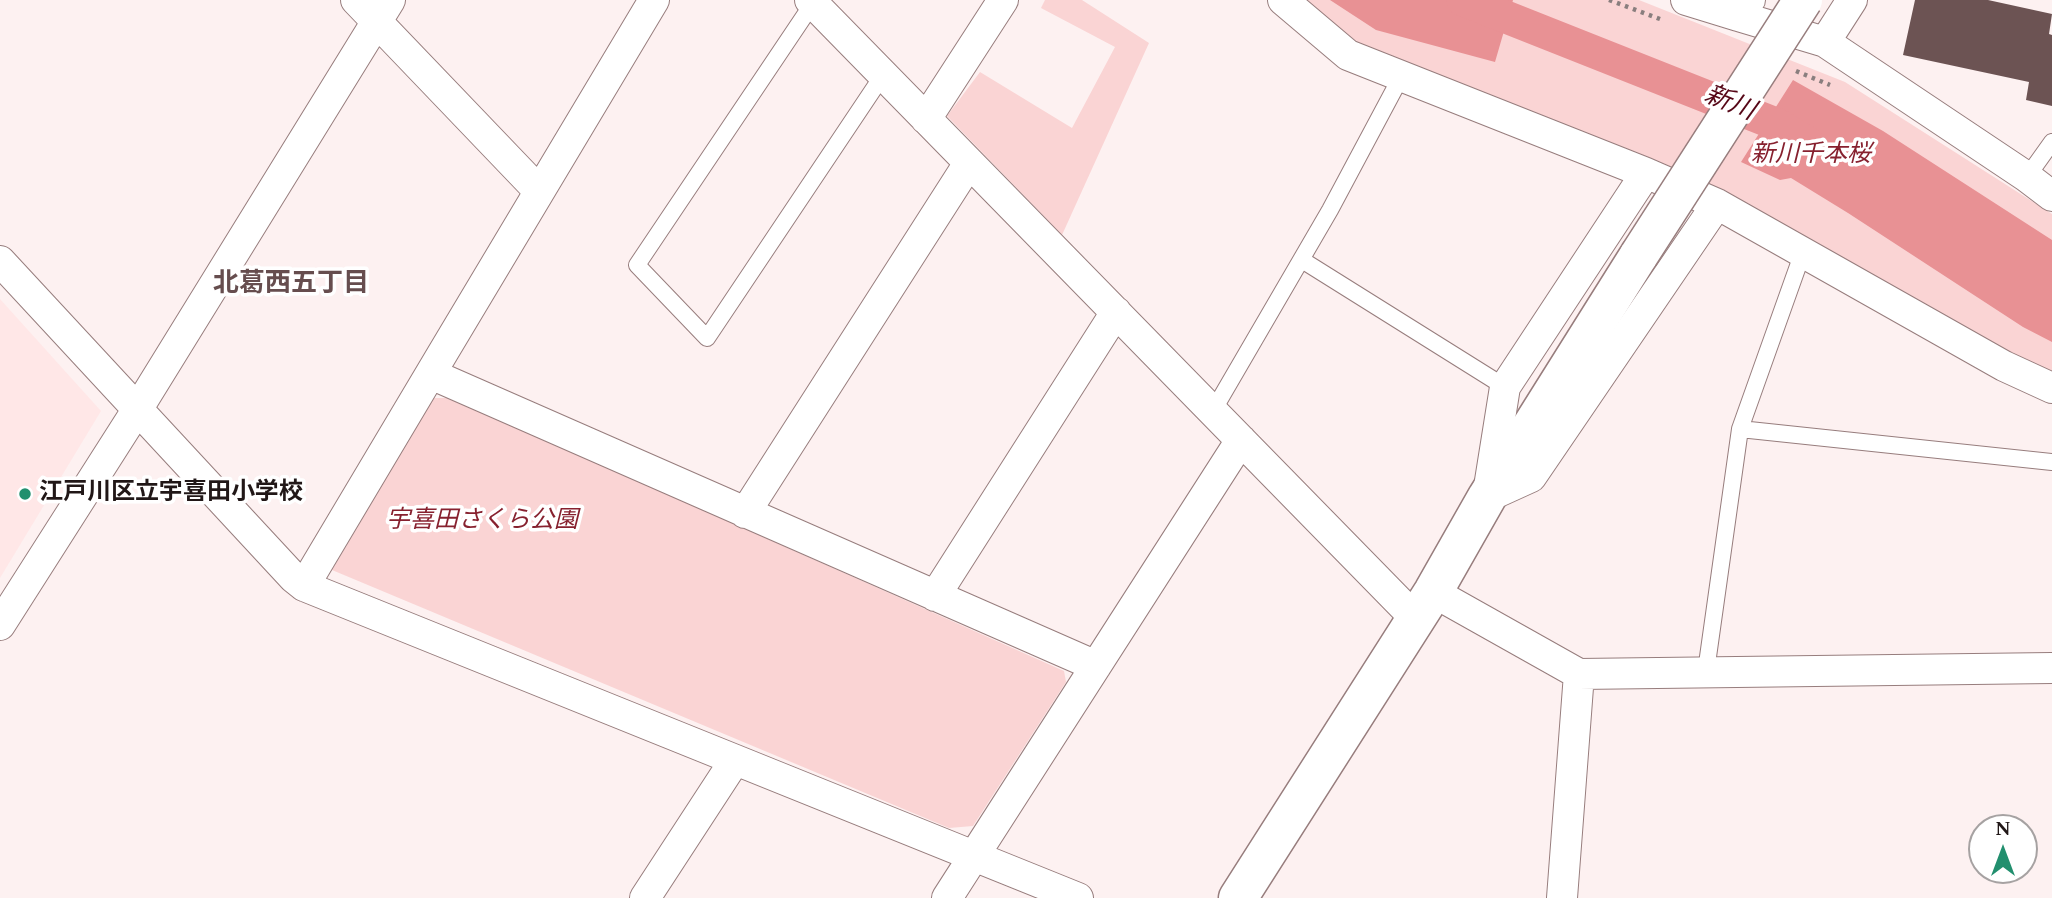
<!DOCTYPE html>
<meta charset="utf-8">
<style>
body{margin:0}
#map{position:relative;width:2052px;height:898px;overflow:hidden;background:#fdf1f1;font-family:Spectral,serif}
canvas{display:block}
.north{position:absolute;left:1968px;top:814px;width:70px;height:70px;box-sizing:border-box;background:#fff;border:2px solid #a6a2a2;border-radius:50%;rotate:0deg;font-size:19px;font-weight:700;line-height:28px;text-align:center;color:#211717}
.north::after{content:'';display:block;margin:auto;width:24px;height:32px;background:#228f6e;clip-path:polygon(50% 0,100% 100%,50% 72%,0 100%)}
</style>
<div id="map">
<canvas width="2052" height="898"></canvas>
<div class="north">N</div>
</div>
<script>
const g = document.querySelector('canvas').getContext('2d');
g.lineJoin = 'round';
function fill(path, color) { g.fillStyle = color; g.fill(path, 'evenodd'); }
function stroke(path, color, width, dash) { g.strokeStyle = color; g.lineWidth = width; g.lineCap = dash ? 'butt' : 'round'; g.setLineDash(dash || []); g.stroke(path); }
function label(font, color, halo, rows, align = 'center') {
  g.font = font + ' Spectral,"Noto Sans JP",serif'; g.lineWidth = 7; g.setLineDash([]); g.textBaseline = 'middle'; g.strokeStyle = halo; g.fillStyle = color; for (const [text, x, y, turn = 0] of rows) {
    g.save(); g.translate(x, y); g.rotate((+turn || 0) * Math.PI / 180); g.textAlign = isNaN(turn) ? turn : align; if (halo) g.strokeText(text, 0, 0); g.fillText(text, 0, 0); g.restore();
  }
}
fill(new Path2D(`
 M0 299 101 411 0 578Z`), '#ffe7e7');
fill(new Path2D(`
 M1045 0H1082L1149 43 1062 235 947 116 980 72 1072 128 1115 47 1041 8Z
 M1296 0H1639L1845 82 2052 214V375L1349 46Z
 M433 398H452L1064 671 1066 682 973 826 949 828 332 570Z`), '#fad4d4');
fill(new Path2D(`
 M1330 0H1513L1495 62 1376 30Z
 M1793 80 1883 131 2052 240V342L2023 327 1848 213 1791 178 1780 180 1741 162Z`), '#e89194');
stroke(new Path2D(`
 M1463 0 1776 124 1808 143`), '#e89194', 33);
fill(new Path2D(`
 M1915 0H1988L2052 14 2049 34 2052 35V106L2026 100 2029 82 1903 55Z`), '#6c5353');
const lane = new Path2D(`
 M813 3 637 265 707 338 883 75
 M2027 177 2052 142
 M1302 260 1505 387
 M1213 411 1330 210 1402 75
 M1740 429 2052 462
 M1706 671 1740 429 1803 252`);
const street = new Path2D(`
 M356 0 538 190
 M810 0 1415 618
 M1283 0 1348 55 1646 173 1717 204 2004 366 2052 388
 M1686 0 1738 16
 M1750 0 1738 16 1825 42 1852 0
 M1825 42 2027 177 2052 196
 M926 119 1003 0
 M0 261 294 578 304 586 1078 898
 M431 374 1096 666
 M1489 487 1505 387 1646 173
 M1487 497 1531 477 1717 204
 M745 513 969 163
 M304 586C421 391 536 194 654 0
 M1433 592 1579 674 2052 668
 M935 596 1116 312
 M0 625 137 410 390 0
 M645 898 735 760
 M947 898 1241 440
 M1562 898 1579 674`);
const secondary = new Path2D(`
 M1238 898 1433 592 1487 497 1639 255`);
stroke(lane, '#977d7d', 18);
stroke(street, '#977d7d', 32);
stroke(secondary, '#977d7d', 41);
stroke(new Path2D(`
 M1609 0 1660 19
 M1796 71 1830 85`), '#897e7e', 4.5, [3.5, 5]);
stroke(lane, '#fff', 16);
stroke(street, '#fff', 30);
stroke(secondary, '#fff', 38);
const secondaryBridge = new Path2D(`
 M1639 255 1803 0`);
stroke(secondaryBridge, '#977d7d', 41, []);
stroke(secondaryBridge, '#fff', 38);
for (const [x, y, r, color] of [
 [25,494,7,"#228f6e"]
]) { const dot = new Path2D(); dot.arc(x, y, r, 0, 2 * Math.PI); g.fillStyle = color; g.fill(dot); stroke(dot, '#fff', 2.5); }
label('italic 24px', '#87212f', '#fff', [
 ["新川千本桜",1811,156],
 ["宇喜田さくら公園",482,522]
]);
label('bold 24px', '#211717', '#fff', [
 ["江戸川区立宇喜田小学校",39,494]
], 'left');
label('italic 26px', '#560717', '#fff', [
 ["新川",1729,105,22]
]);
label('bold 26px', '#664d4e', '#fff', [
 ["北葛西五丁目",291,286]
]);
</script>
